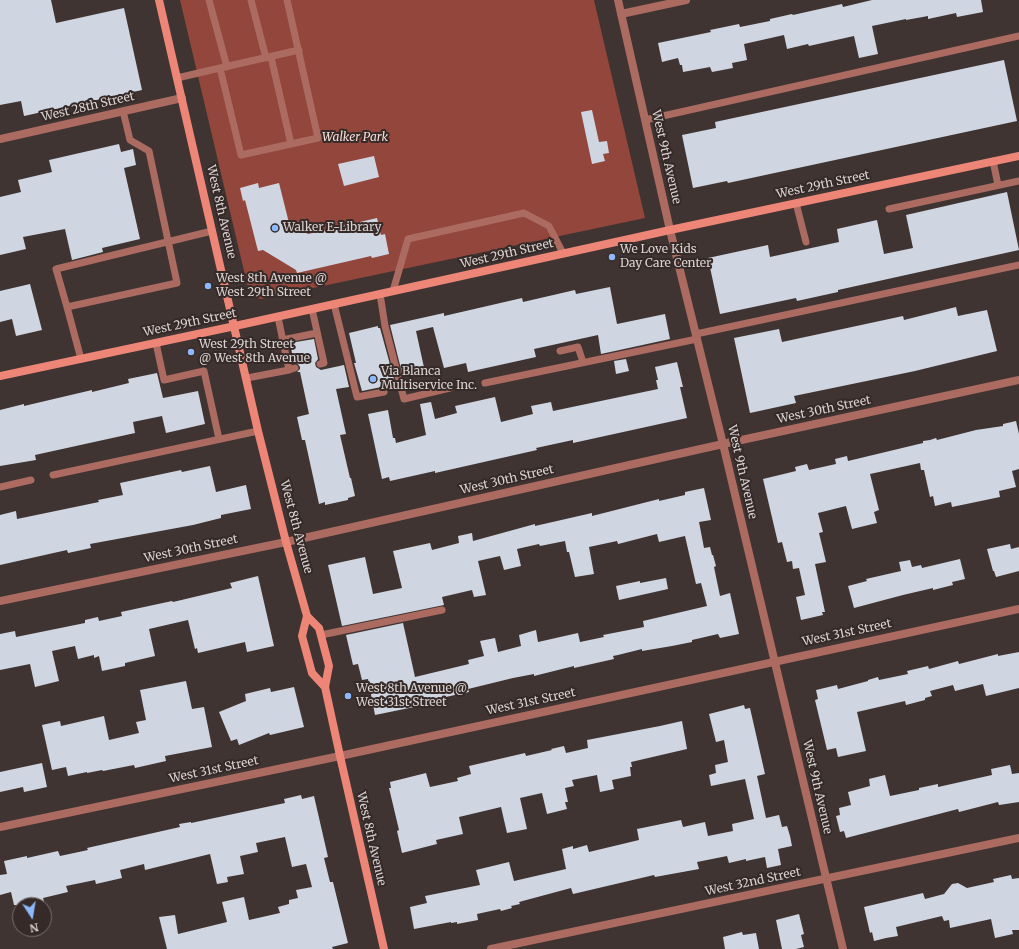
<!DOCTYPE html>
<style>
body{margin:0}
#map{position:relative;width:1019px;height:949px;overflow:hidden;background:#3f3432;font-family:Merriweather,serif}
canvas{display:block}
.north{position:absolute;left:12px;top:897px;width:40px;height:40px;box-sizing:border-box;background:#352a28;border:1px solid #776d6c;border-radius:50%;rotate:168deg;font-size:11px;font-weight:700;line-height:16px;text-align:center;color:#d9d2d1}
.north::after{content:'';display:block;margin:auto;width:14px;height:18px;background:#8db9fc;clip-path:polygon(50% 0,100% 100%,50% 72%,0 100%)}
</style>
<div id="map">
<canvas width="1019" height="949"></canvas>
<div class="north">N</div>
</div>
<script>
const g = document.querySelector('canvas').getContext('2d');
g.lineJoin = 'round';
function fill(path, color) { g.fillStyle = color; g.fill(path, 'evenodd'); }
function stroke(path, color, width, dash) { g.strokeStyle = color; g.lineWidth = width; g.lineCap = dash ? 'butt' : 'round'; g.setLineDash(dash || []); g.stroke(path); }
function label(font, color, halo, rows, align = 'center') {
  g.font = font + ' Merriweather,serif'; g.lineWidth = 4; g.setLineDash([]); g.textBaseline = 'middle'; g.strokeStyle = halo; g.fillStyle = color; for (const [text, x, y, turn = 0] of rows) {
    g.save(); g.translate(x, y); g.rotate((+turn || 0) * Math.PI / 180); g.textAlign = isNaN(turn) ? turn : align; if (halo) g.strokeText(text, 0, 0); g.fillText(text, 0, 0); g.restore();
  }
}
fill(new Path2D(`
 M180 0H594L645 218 261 299 253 297 249 292Z`), '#92463c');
fill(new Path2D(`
 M0 0H51L56 23 124 8 142 90 24 116 21 101 0 105Z
 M872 0H981L983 12 957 17 956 13 928 19V16L906 20V19L872 26 878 54 859 58 854 36 809 46 808 44 787 49 784 35 744 44 747 60 732 63 733 68 712 72 710 67 683 72 682 65H680L678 58 662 62 658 43 711 32 710 30 739 24 740 27 770 21V19L792 14 793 15 842 4 843 7Z
 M1004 60 1017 121 728 183 727 181 693 188 682 135 716 128 715 122Z
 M592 110 599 142 607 141 609 153 603 154 605 161 592 164 581 112Z
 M119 144 121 152 133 149 136 165 124 168 140 239 102 248 103 252 72 260 65 229 23 237 26 249 0 255V197L21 192 18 180 52 172 49 160Z
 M374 156 379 177 344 186 338 164Z
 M258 183 259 188 279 183 289 223 308 234 377 218 381 235 385 234 389 254 372 258 371 256 297 273 296 270 263 250 258 251 245 200 243 201 240 188Z
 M1007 192 1019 250 838 290V292L797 301 796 298 720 314 708 258 768 245 770 257 839 242 837 229 877 220 884 254 913 248 906 215Z
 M30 284 42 330 16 336 12 319 0 322V291Z
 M610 287 617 324 665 314 670 339 601 354 598 335 534 349 536 357 468 372 466 363 444 368 433 327 416 331 425 372 403 377 390 325 444 313V316L522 298 523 302 575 290 576 294Z
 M956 307 958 316 987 310 997 351 915 371 794 396 796 403 750 413 734 338 779 329 782 342 903 316 904 320Z
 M378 326V328H380L394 379 390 380 391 385 362 391 354 363H356L349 333Z
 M314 339 318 359 315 363 316 367 321 370 344 365 349 387 336 389 346 434 340 435 350 478H351L355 496 348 498V500L325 505V502L319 504 305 440H302L297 417 309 414 300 372H297L300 369V367L298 364 294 363 290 343Z
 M626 359 629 371 616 374 614 361Z
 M677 362 683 387H680L687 418 573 443V440L536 448 537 450 435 473V471L390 481 389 477 382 479 368 414 388 410 393 438H395L396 443 426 435 420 404 431 402 435 419 457 413 455 406 495 397 501 422 533 414 531 406 551 402 553 411 658 389 656 380H658L655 367Z
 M157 373 163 398 198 391 205 424 166 433 162 416 133 422 135 433 35 455 36 460 0 466V410L24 404V406L92 390V392L129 383 128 379Z
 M1016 421 1019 434V469L1012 471 1016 487 999 491 1000 497 952 507 951 502 935 506 933 496 930 497 924 470H921L920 463 870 474 879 510 874 512 877 523 852 529 846 506 818 513 823 532 819 533 826 562 815 564 825 612H822L823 615 801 620 796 597 805 595 799 568 793 569 792 561 787 562 782 542 778 543 763 479 796 471 795 467 807 464 809 470 836 464 835 459 847 456 848 461 923 443V441L930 440 936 438 937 440 976 430 1003 426V424Z
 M210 466 216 492 246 485 251 509 221 515V518L193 525 90 544 91 548 68 553 67 550 0 565V515L16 511 17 519 99 502 98 500 123 495 120 483 181 470 182 472Z
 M704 488 711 520 699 522 704 548 710 547 712 555H713L716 566 714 567 720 596 730 593 739 634 720 638 718 634 692 640V642L672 646 642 651V649L618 655 613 656 614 659 574 668V666L534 676V674L513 678 468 689 469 692 413 704 414 707 375 715 368 679 362 680 358 664 353 665 346 635 403 623 415 677 469 664 468 660 484 656 480 641 495 638 498 652 521 646 519 635 536 630 538 642 578 633 580 642 604 637 603 635 644 627 643 621 707 606 701 583 696 584 685 536 659 542 657 534 618 544 617 541 589 547 594 574 575 577 569 552H567L565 541 540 546 539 544 517 549 521 566 504 570 500 556 478 561 486 595 474 597 472 590 442 597 444 605 342 626 328 565 365 557 373 594 402 588 393 551 430 543 432 550 459 543 458 536 472 533 473 541 535 524V526L592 513V516L659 499V501L685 495V492Z
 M1010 544 1011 549 1019 547V571L996 577 994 571H993L987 549Z
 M960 559 965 579 952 582 953 585 933 590V588L903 595 854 608 848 586 867 581 866 579 901 571 899 562 910 560 912 567 921 565 922 568Z
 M258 576 274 646 247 652 245 642 198 653 197 648 195 649 188 620 149 629 155 656 125 663V666L102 671 99 656 94 658V655L78 659 75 646 52 651 59 681 35 687 30 664 0 670V634L15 631 16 637 85 623V620L98 617 99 621 122 616 121 612 172 601 173 602 232 588 230 583Z
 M666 578 668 589 619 600 616 586 640 581V583Z
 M1019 652V688L986 696 983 684 955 691 953 685 930 691 932 696 925 698V700L906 705 905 701 857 712 866 751 838 757 836 748 827 750 815 700 818 699 816 690 837 685 838 689 868 681V680L878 677 879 680 908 674 907 671 928 666 929 669 958 661 959 664 998 654V656Z
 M186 681 192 709 204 707 212 747 165 756 166 761 135 768 134 765 103 771 102 770 87 773V772L68 776 66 767 52 770 42 725 60 721 61 726 104 716 109 740 139 733 136 722 146 720 140 690Z
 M294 687 304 727 270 735 269 733 239 745 237 739 231 741 219 712 246 701 245 694 270 688 271 692Z
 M744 705 745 709 750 708 765 774 757 776 766 818 779 815 782 827 787 826 790 836 792 846 778 849 781 865 767 868 765 857 746 861V859L729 863 727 856 697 862 699 869 655 877 654 875 573 894 571 888 519 902 520 904 511 906 512 908 501 911 500 909 477 914 478 920 457 924V922L451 923V922L414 929 410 907 427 903 425 896 480 885 476 870 509 862 514 881 566 869 562 849 573 846V849L587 845 589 852 639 840 637 829 681 820 683 827 705 822 708 836 733 831 732 824 754 819 745 779 711 786 709 775 716 773 715 765 728 762 724 740 716 742 709 714Z
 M682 721 687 749 631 762 632 767H630L631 776 612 780 614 789 600 792 597 775 572 780 574 786 565 788 568 802H565L567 809 547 814 542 793 520 798 527 829 507 833 501 807 459 817 463 834 436 840 437 844 402 853 397 831 399 830 389 788H391L390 782 426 773 430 787 458 781 457 778 471 774 469 766 525 753 526 756 552 750 551 749 564 746 566 753 588 748 587 740 660 726Z
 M42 763 47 787 24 792 23 787 0 792V772Z
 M1010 765 1012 774 1019 773V802L999 805 998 802 959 812 958 809 846 838 844 831 840 832 836 816 840 815 839 808 851 805 848 792 870 786 869 779 885 775 890 796 919 790V788L938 784V787L992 775 991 769Z
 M301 795 302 799 314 796 328 857 324 858 330 882H333L348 943 332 947 333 949H167L159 917 175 915 178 934 227 922 222 902 244 897 249 920 280 913 278 907 289 904V900L298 898 296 890 312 887 306 864 292 867 285 837 256 843 258 852 240 856 244 874 227 877 228 882 217 884 210 854 145 870 144 864 120 870 122 878 96 884 95 880 66 886 68 892 43 898 45 905H14L11 892 0 895V875L7 874 4 861 27 856V858L58 851 60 856 88 850 87 848 180 827 179 824 191 822V823L285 803 284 799Z
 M1011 875 1012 879 1019 878V930H1012L1013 934 995 938 991 919 950 928 949 920 944 921 942 916 896 927 898 936 886 938 874 941 872 932 870 933 864 907 923 893 925 899 944 894 952 884 958 883 967 888 994 882 993 879Z
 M799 914 804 934 801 935 804 947 796 949H782L776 920Z
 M742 932 743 935 756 933 759 949H725L723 937Z`), '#d0d6e1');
stroke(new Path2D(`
 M209 0 227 67
 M251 0 266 58
 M271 57 291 144
 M220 68 299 50
 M177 78 220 68 241 155 318 138 287 0
 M645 120 1019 36
 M993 161 998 185
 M796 203 806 242
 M889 209 1019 181
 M393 291 408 239 524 213 549 226 563 253
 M380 294 385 326 404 399 450 388
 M334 304 357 397 384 392
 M67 307 56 269 212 231
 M312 309 324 363 320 364
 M278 317 289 370 295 368
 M696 334 1019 265
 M282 340 317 333
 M156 343 164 380 204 371 219 439
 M560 351 578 347 583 362
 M81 359 67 307 177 283 149 151 130 140 123 111
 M247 378 289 370
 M485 383 697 339
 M53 475 258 431
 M0 487 31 480
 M321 635 442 610`), '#ac6b61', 7);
stroke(new Path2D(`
 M618 0 670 230 723 444 843 949
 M621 14 686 0
 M0 139 182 98
 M0 601 286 542 723 444 1019 380
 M0 827 340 756 1019 609
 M491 949 1019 838`), '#ac6b61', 8);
stroke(new Path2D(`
 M159 0 258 431 286 542 307 616 319 628 329 666 325 687 340 756 384 949
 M0 376 235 326 670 230 1019 156
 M307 616 302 636 312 673 325 687`), '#ed8677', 8);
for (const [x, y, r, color] of [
 [275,228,4,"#8db9fc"],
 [612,257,4,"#8db9fc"],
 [208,286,4,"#8db9fc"],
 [191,352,4,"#8db9fc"],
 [373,379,4,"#8db9fc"],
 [348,696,4,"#8db9fc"]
]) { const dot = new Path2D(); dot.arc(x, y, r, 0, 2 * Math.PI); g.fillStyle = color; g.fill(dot); stroke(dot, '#352a28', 1.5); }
label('12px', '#d9d2d1', '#352a28', [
 ["West 28th Street",88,107,-13],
 ["West 9th Avenue",666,157,77],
 ["West 29th Street",823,185,-12],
 ["West 8th Avenue",221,212,77],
 ["West 29th Street",507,254,-13],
 ["West 29th Street",190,323,-12],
 ["West 30th Street",824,410,-12],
 ["West 9th Avenue",742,472,77],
 ["West 30th Street",507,480,-13],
 ["West 8th Avenue",296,527,75],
 ["West 30th Street",191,549,-12],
 ["West 31st Street",847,633,-12],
 ["West 31st Street",531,702,-12],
 ["West 31st Street",214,770,-12],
 ["West 9th Avenue",817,787,77],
 ["West 8th Avenue",371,839,77],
 ["West 32nd Street",753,882,-12]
]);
label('italic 12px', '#f7dbd6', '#352a28', [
 ["Walker Park",355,138]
]);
label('12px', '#d9d2d1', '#352a28', [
 ["Walker E-Library",283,228],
 ["We Love Kids",620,250],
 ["Day Care Center",620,264],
 ["West 8th Avenue @",216,279],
 ["West 29th Street",216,293],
 ["West 29th Street",199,345],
 ["@ West 8th Avenue",199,359],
 ["Via Blanca",381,372],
 ["Multiservice Inc.",381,386],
 ["West 8th Avenue @",356,689],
 ["West 31st Street",356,703]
], 'left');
</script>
